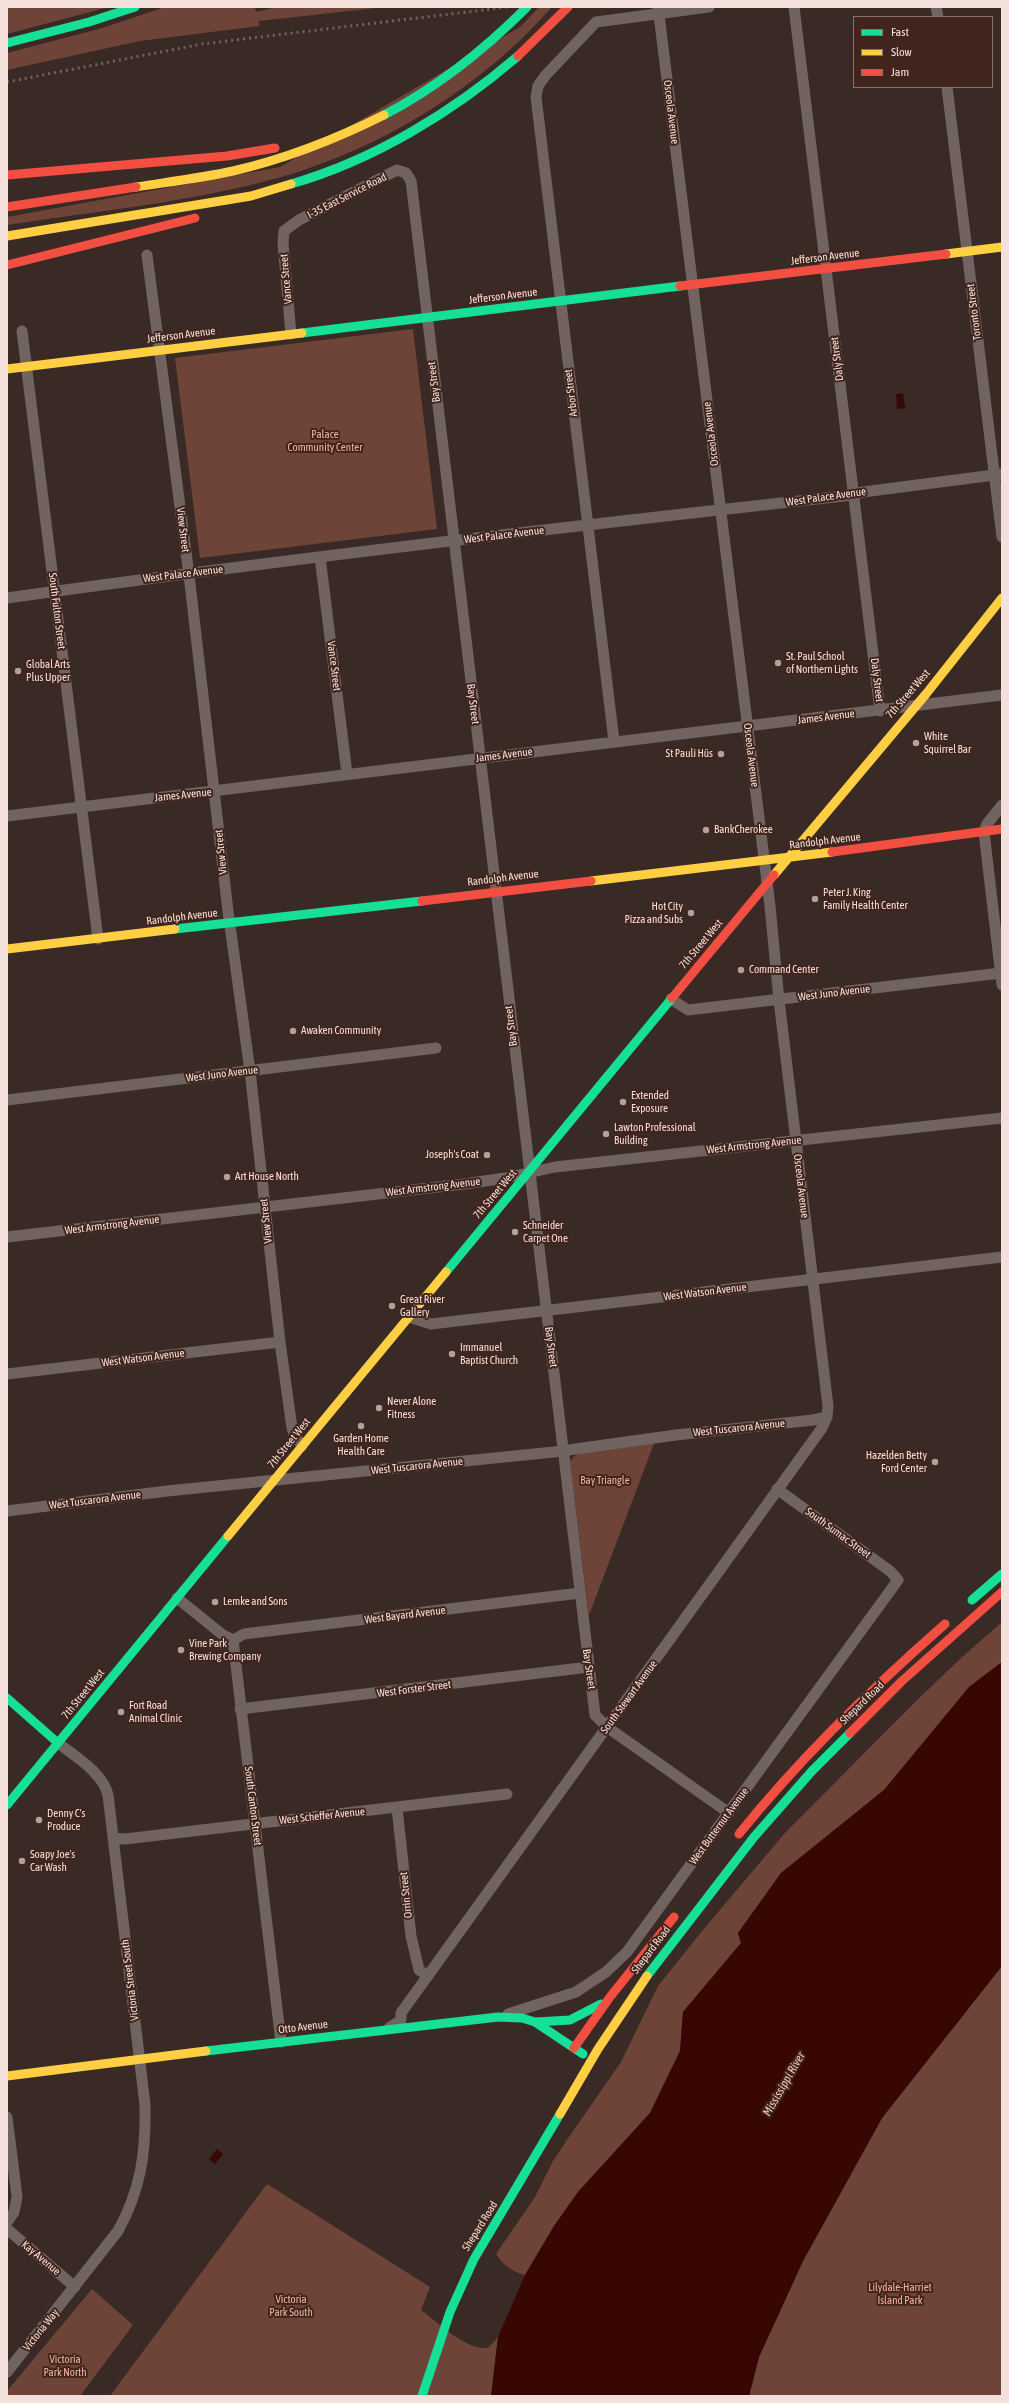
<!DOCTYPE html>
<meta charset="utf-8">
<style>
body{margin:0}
#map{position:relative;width:1009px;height:2403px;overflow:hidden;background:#392a25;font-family:"Asap Condensed",sans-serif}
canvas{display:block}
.frame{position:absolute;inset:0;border:8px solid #f4e0db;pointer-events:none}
.legend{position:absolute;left:853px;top:16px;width:140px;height:72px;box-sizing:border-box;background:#41251d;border:1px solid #897069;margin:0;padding:5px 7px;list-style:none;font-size:12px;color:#f4e0db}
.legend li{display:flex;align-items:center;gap:8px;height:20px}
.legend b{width:20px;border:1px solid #897069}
</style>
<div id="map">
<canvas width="1009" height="2403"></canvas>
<div class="frame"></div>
<ul class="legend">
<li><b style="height:5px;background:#16e098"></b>Fast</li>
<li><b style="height:5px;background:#ffcf43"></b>Slow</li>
<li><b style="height:5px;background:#f24e42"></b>Jam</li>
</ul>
</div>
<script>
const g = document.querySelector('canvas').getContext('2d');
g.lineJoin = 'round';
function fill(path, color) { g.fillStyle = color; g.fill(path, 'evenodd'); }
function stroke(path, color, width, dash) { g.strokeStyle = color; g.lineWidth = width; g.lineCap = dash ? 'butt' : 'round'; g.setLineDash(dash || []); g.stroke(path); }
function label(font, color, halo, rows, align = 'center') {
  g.font = font + ' "Asap Condensed",sans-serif'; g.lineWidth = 4; g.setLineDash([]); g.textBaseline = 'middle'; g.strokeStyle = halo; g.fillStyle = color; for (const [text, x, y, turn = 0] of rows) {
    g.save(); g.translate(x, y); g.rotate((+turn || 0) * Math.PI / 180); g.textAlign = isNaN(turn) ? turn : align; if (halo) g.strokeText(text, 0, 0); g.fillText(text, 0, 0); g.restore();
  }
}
fill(new Path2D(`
 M7 7H109L7 34Z
 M165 7H254L257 12 275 7H385L259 21V26L140 41 7 70V53L99 29Z
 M539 7H552C483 86 383 148 281 177 192 202 98 211 7 225V217L280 167 520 27Z
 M413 329 437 529 200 558 175 358Z
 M655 1441 589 1615 570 1461 578 1453Z
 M1002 1622V1662L969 1687 884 1790 781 1873 738 1933 741 1943 683 2012 680 2051 650 2113 578 2192 554 2226 525 2275C511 2271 504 2266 496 2254L535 2197 553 2161 571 2134 621 2062 658 1986 703 1930 784 1834 914 1703 960 1659Z
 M1002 1966V2396H749L759 2357 803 2261 882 2118Z
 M267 2184 430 2287 421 2310C439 2323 465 2350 488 2348L498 2337 491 2396H110Z
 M92 2289 133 2325 80 2396H7V2391Z`), '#6e4438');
fill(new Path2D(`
 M903 393 905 408 897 409 896 394Z
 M1002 1662V1966L882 2118 803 2261 759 2357 749 2396H491L498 2337 525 2275 554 2226 578 2192 650 2113 680 2051 683 2012 741 1943 738 1933 781 1873 884 1790 969 1687Z
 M217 2149 223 2154 215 2164 209 2159Z`), '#380703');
stroke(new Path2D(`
 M794 7 880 711
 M936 7 938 17
 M947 87 1002 537
 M147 255 189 575 228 911 250 1071 280 1342 292 1428 294 1434 302 1446
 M22 331 98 939
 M291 334 283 243 284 231 299 220 397 170 406 173 411 181 419 247 595 1715 607 1727 729 1813
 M320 557 347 774
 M7 598C285 559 565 527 844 496L863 492 1002 474
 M614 741 536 97 538 86 545 76 596 22 709 7
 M1002 805 987 824 984 832 1002 985
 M7 816 1002 695
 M671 999 688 1010 1001 973
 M7 1100 436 1048
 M7 1237 464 1184 505 1178 555 1167 1002 1118
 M409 1317 431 1324 1002 1257
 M7 1374 280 1342
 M7 1511 167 1491 554 1452 676 1435 813 1420 827 1417
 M177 1598 223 1635 233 1640 281 2042
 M233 1640 244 1634 580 1593
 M240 1709 589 1667
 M397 1808 411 1936 419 1970 428 1976
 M113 1838 125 1839 507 1794
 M508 2014 576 1992 606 1972 627 1952 898 1580 890 1571 777 1489
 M389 2028 401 2020V2013L822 1428 827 1417 828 1406 779 1000 770 906 658 7
 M7 2117 17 2197 14 2212 7 2222
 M7 2229 75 2287
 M7 2372 118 2231C141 2189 146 2153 145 2105L108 1795C103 1773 76 1757 58 1743`), '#706360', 11);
stroke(new Path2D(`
 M7 43 89 22 135 7
 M384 115C438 87 484 50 527 7
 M291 184C374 160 453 112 518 56
 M302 333 680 286
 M175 929 422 901
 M446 1272 672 998
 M972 1600 1002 1574
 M7 1698 58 1743
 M7 1805 228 1536
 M647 1976 754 1837 812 1771 850 1733
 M535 2022 570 2020 601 2004
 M206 2051 498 2017 522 2018 535 2022 583 2054
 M422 2396 450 2312 474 2259 560 2114`), '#16e098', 9);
stroke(new Path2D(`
 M136 187C168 182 201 178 233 171 285 159 336 139 384 115
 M7 236 251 196 291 184
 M946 254 1002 247
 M7 369 302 333
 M774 875 926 694 1002 598
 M591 881 832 852
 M7 949 175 929
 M228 1536 446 1272
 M7 2076 206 2051
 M560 2114 598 2049 647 1976`), '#ffcf43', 9);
stroke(new Path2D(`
 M518 56 568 7
 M7 175 227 156 275 148
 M7 207 136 187
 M7 265 195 218
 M680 286 946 254
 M832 852 1002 829
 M422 901 591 881
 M672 998 774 875
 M850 1733 902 1681 1002 1592
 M739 1834C801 1757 871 1689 945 1624
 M574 2048 610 1997 674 1917`), '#f24e42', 9);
stroke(new Path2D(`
 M7 82 202 44 508 7`), '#706360', 3, [2, 4]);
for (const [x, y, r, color] of [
 [778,663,4,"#b3a09b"],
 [18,671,4,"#b3a09b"],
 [916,743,4,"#b3a09b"],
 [721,754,4,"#b3a09b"],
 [706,830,4,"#b3a09b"],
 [815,899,4,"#b3a09b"],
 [691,913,4,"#b3a09b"],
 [741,970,4,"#b3a09b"],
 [293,1031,4,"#b3a09b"],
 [623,1102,4,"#b3a09b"],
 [606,1134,4,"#b3a09b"],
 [487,1155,4,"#b3a09b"],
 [227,1177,4,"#b3a09b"],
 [515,1232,4,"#b3a09b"],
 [392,1306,4,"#b3a09b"],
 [452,1354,4,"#b3a09b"],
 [379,1408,4,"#b3a09b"],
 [361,1426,4,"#b3a09b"],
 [935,1462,4,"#b3a09b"],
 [215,1602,4,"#b3a09b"],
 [181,1650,4,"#b3a09b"],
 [121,1712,4,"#b3a09b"],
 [39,1820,4,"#b3a09b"],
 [22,1861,4,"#b3a09b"]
]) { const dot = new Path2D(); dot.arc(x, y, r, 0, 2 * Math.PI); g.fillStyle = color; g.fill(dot); stroke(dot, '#41251d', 1.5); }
label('11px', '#f4e0db', '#41251d', [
 ["Osceola Avenue",671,112,83],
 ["I-35 East Service Road",347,196,-27],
 ["Jefferson Avenue",825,257,-7],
 ["Vance Street",286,279,-95],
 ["Jefferson Avenue",503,296,-7],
 ["Toronto Street",974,312,-97],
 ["Jefferson Avenue",181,335,-7],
 ["Daly Street",837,359,-97],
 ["Bay Street",434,382,-97],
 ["Arbor Street",571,393,-97],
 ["Osceola Avenue",711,434,-97],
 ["West Palace Avenue",826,497,-8],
 ["View Street",183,530,83],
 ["West Palace Avenue",504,535,-7],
 ["West Palace Avenue",183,574,-7],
 ["South Fulton Street",57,611,83],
 ["Vance Street",334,666,83],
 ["Daly Street",877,680,83],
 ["7th Street West",908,694,-49],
 ["Bay Street",473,704,83],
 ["James Avenue",826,717,-7],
 ["James Avenue",504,755,-7],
 ["Osceola Avenue",751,755,83],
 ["James Avenue",183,795,-6],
 ["Randolph Avenue",825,841,-7],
 ["View Street",221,852,-96],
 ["Randolph Avenue",503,878,-7],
 ["Randolph Avenue",182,917,-7],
 ["7th Street West",701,944,-50],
 ["West Juno Avenue",834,993,-7],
 ["Bay Street",511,1026,-97],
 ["West Juno Avenue",222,1074,-7],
 ["West Armstrong Avenue",754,1145,-6],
 ["Osceola Avenue",801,1186,83],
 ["West Armstrong Avenue",433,1187,-7],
 ["7th Street West",495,1194,-50],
 ["View Street",266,1221,-96],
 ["West Armstrong Avenue",112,1225,-7],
 ["West Watson Avenue",705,1292,-7],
 ["Bay Street",551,1347,83],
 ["West Watson Avenue",143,1358,-7],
 ["West Tuscarora Avenue",739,1428,-6],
 ["7th Street West",289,1443,-51],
 ["West Tuscarora Avenue",417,1466,-6],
 ["West Tuscarora Avenue",95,1500,-7],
 ["South Sumac Street",838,1533,36],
 ["West Bayard Avenue",405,1615,-7],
 ["Bay Street",589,1669,82],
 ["West Forster Street",414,1689,-7],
 ["7th Street West",83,1694,-51],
 ["South Stewart Avenue",629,1697,-54],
 ["Shepard Road",862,1703,-44],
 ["South Canton Street",253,1806,83],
 ["West Scheffer Avenue",322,1816,-6],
 ["West Butternut Avenue",719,1826,-54],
 ["Orrin Street",406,1895,-96],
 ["Shepard Road",651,1950,-53],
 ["Victoria Street South",130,1980,-97],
 ["Otto Avenue",303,2027,-7],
 ["Shepard Road",480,2226,-58],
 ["Kay Avenue",41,2258,40],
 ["Victoria Way",41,2330,-51]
]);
label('11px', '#f4b3a0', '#41251d', [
 ["Palace",325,435],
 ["Community Center",325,448],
 ["Bay Triangle",605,1481],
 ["Lilydale-Harriet",900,2288],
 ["Island Park",900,2301],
 ["Victoria",291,2300],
 ["Park South",291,2313],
 ["Victoria",65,2360],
 ["Park North",65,2373]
]);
label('11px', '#f4e0db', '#41251d', [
 ["St. Paul School",786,657],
 ["of Northern Lights",786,670],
 ["Global Arts",26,665],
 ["Plus Upper",26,678],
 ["White",924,737],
 ["Squirrel Bar",924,750],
 ["St Pauli Hüs",713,754,"right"],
 ["BankCherokee",714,830],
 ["Peter J. King",823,893],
 ["Family Health Center",823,906],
 ["Hot City",683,907,"right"],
 ["Pizza and Subs",683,920,"right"],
 ["Command Center",749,970],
 ["Awaken Community",301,1031],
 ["Extended",631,1096],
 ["Exposure",631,1109],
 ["Lawton Professional",614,1128],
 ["Building",614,1141],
 ["Joseph's Coat",479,1155,"right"],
 ["Art House North",235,1177],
 ["Schneider",523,1226],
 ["Carpet One",523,1239],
 ["Great River",400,1300],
 ["Gallery",400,1313],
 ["Immanuel",460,1348],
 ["Baptist Church",460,1361],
 ["Never Alone",387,1402],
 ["Fitness",387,1415],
 ["Garden Home",361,1439,"center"],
 ["Health Care",361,1452,"center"],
 ["Hazelden Betty",927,1456,"right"],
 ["Ford Center",927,1469,"right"],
 ["Lemke and Sons",223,1602],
 ["Vine Park",189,1644],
 ["Brewing Company",189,1657],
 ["Fort Road",129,1706],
 ["Animal Clinic",129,1719],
 ["Denny C's",47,1814],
 ["Produce",47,1827],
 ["Soapy Joe's",30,1855],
 ["Car Wash",30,1868]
], 'left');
label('italic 12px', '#f5c8bc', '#41251d', [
 ["Mississippi River",784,2084,-60]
]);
</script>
